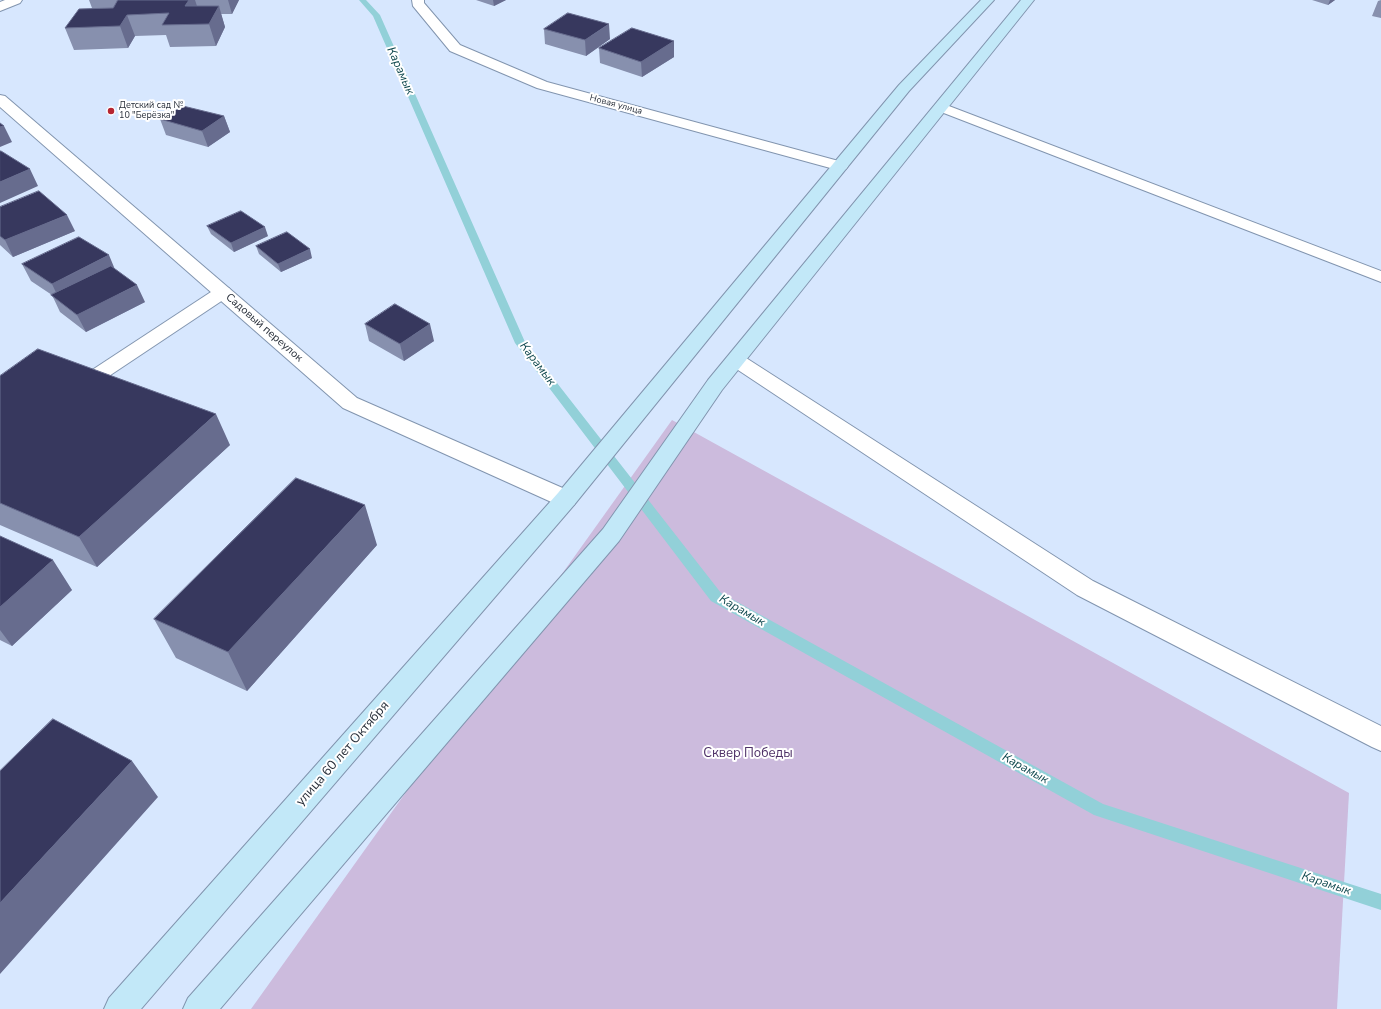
<!DOCTYPE html>
<meta charset="utf-8">
<style>
body{margin:0}
canvas{display:block;background:#d7e7fe}
</style>
<canvas width="1381" height="1009"></canvas>
<script>
const g = document.querySelector('canvas').getContext('2d');
g.lineJoin = 'round';
function fill(path, color) { g.fillStyle = color; g.fill(path, 'evenodd'); }
function stroke(path, color, width, dash) { g.strokeStyle = color; g.lineWidth = width; g.lineCap = dash ? 'butt' : 'round'; g.setLineDash(dash || []); g.stroke(path); }
function label(font, color, halo, rows, align = 'center') {
  g.font = font + ' "Nunito Sans",sans-serif'; g.lineWidth = 4; g.setLineDash([]); g.textBaseline = 'middle'; g.strokeStyle = halo; g.fillStyle = color; for (const [text, x, y, turn = 0] of rows) {
    g.save(); g.translate(x, y); g.rotate((+turn || 0) * Math.PI / 180); g.textAlign = isNaN(turn) ? turn : align; if (halo) g.strokeText(text, 0, 0); g.fillText(text, 0, 0); g.restore();
  }
}
fill(new Path2D(`
 M672 420 1349 793 1337 1009H251Z`), '#cbd');
fill(new Path2D(`
 M359 0H366L380 15 525 342 721 593 1103 804 1381 894V910L1094 815 711 601 515 343 373 16Z`), '#92d0d8');
const lane = new Path2D(`
 M223 287 229 288 232 292 229 296 100 382 93 384 86 382 84 378 86 374 217 288Z`);
const street = new Path2D(`
 M5 0H22L20 3 0 11V2Z
 M412 0H424V3L460 45 547 82 846 163 848 166 846 169 840 171 834 169 537 88 450 51 413 6Z
 M0 95 5 96 357 398 574 493 577 499 574 505 566 507 558 505 343 408 0 107Z
 M941 103 1381 271V282L936 110 934 107 936 104Z
 M736 354 743 356 1093 581 1381 726V751L1372 747 1077 595 729 364 726 360 729 356Z`);
const secondary = new Path2D(`
 M981 0H994L909 91 574 505 141 1009H104L109 998 558 493 899 85Z
 M1021 0H1034L722 390 619 541 220 1009H183L188 998 603 529 708 380Z`);
stroke(lane, '#8295af', 2);
stroke(street, '#8295af', 2);
stroke(secondary, '#8295af', 2);
fill(lane, '#fff');
fill(street, '#fff');
fill(secondary, '#c2e8f8');
fill(new Path2D(`
 M89 0H239L232 14H221L225 27 216 46 170 47 166 35 135 36 128 48 74 50 65 28 92 8Z
 M476 0H506L494 6Z
 M1312 0H1335L1328 5Z
 M1381 0V18L1372 16 1378 1Z
 M544 29 610 39 586 56 545 44Z
 M674 41V57L642 77 600 63 599 48Z
 M224 116 230 132 208 147 166 135 160 119Z
 M0 207 75 231 13 257 0 245Z
 M207 226 268 236 234 252 211 234Z
 M256 246 312 258 281 272 259 254Z
 M22 264 145 302 86 332 60 312 52 295 31 281Z
 M365 324 434 341 404 361 369 341Z
 M0 376 230 445 97 567 0 525Z
 M0 536 72 590 12 646 0 640Z
 M377 545 247 691 176 658 154 619Z`), '#8790ae');
fill(new Path2D(`
 M189 0H195L200 15 185 6Z
 M228 0H239L232 14Z
 M493 0H506L494 6Z
 M1330 0H1335L1328 5Z
 M219 6 225 27 216 46 209 24Z
 M127 15 135 36 128 48 120 26Z
 M609 24 610 39 586 56 585 40Z
 M674 41V57L642 77 641 62Z
 M224 116 230 132 208 147 202 131Z
 M4 126 12 142 0 147V127Z
 M30 169 38 186 0 203V182Z
 M67 215 75 231 13 257 5 240Z
 M265 227 268 236 234 252 231 243Z
 M310 249 312 258 281 272 278 264Z
 M109 255 116 272 60 301 52 284Z
 M137 285 145 302 86 332 77 315Z
 M430 324 434 341 404 361 400 344Z
 M216 414 230 445 97 567 79 537Z
 M365 505 377 545 247 691 228 652Z
 M53 560 72 590 12 646 0 630V607Z
 M132 761 158 797 0 974V903Z`), '#676c8e');
const building = new Path2D(`
 M118 0H189L185 6H219L209 24 162 25 169 13 127 15 120 26 65 28 79 9 113 8Z
 M568 13 609 24 585 40 544 29Z
 M632 28 674 41 641 62 599 48Z
 M183 106 224 116 202 131 160 119Z
 M0 123 4 126 0 127Z
 M0 151H1L30 169 0 182Z
 M39 191 67 215 5 240 0 236V207Z
 M241 211 265 227 231 243 207 226Z
 M287 232 310 249 278 264 256 246Z
 M79 237 109 255 52 284 22 264Z
 M111 266 137 285 77 315 51 295Z
 M395 304 430 324 400 344 365 324Z
 M38 349 216 414 79 537 0 503V376Z
 M296 478 365 505 228 652 154 619Z
 M0 536 53 560 0 607Z
 M53 719 132 761 0 903V771Z`);
fill(building, '#37385e');
stroke(building, '#676c8e', 1);
for (const [x, y, r, color] of [
 [111,111,4,"#b62531"]
]) { const dot = new Path2D(); dot.arc(x, y, r, 0, 2 * Math.PI); g.fillStyle = color; g.fill(dot); stroke(dot, '#fff', 1.5); }
label('9px', '#282f3a', '#fff', [
 ["Новая улица",616,105,15]
]);
label('9px', '#282f3a', '#fff', [
 ["Детский сад №",119,106],
 ["10 \"Берёзка\"",119,116]
], 'left');
label('11px', '#282f3a', '#fff', [
 ["Садовый переулок",264,328,41]
]);
label('italic 12px', '#0e474d', '#fff', [
 ["Карамык",400,71,66],
 ["Карамык",537,364,53],
 ["Карамык",742,611,30],
 ["Карамык",1025,769,29],
 ["Карамык",1326,884,18]
]);
label('13px', '#282f3a', '#fff', [
 ["улица 60 лет Октября",343,754,-49]
]);
label('13px', '#4d3066', '#fff', [
 ["Сквер Победы",748,754]
]);
</script>
